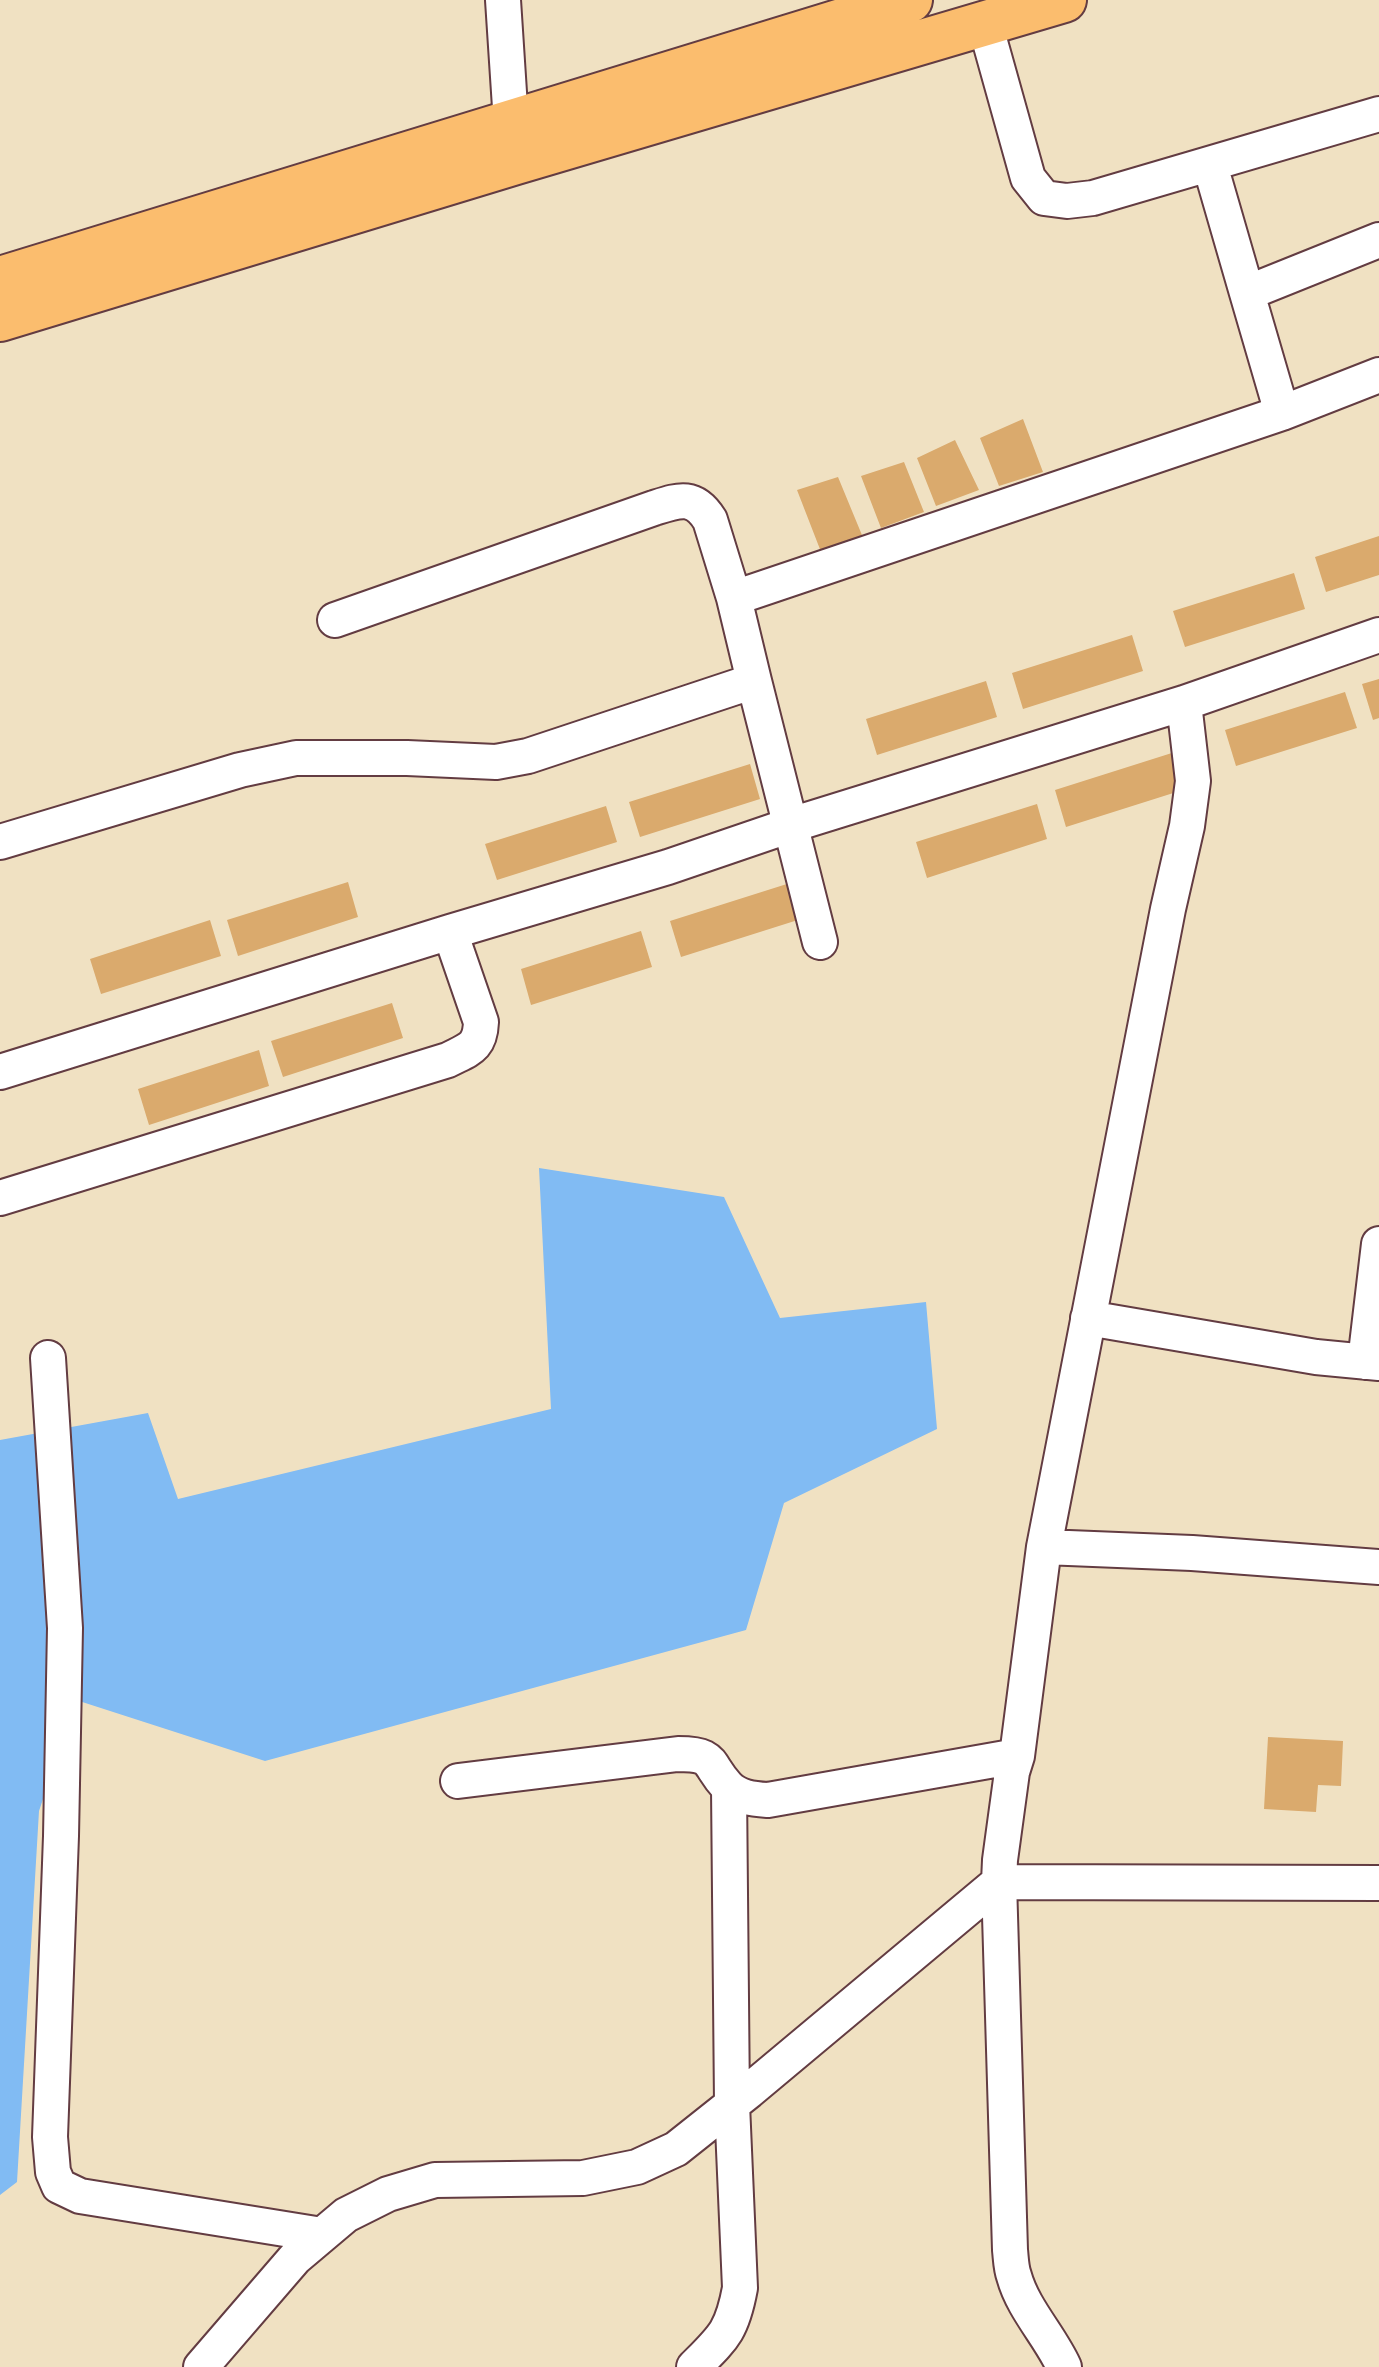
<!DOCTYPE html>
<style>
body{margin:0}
canvas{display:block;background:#f0e1c2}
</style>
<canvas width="1379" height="2367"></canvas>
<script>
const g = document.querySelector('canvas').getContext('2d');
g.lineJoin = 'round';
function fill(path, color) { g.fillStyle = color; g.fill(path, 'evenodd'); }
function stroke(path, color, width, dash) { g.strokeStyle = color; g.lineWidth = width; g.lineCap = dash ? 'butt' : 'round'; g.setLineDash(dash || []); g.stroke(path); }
fill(new Path2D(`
 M539 1168 724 1197 780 1318 926 1302 937 1429 784 1503 746 1630 265 1761 76 1700 39 1811 17 2182 0 2195V1440L148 1413 178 1499 551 1409Z`), '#81bbf3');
fill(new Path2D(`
 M1023 419 1043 472 999 486 980 438Z
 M955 440 979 490 936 506 917 458Z
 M904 462 924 512 881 528 861 476Z
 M838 477 864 540 823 557 797 490Z
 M1379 536V575L1326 592 1315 557Z
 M1294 573 1305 609 1185 647 1173 611Z
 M1132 635 1143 671 1023 709 1012 673Z
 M1379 679V718L1373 720 1362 684Z
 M986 681 997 717 877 755 866 719Z
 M1345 692 1357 728 1236 766 1225 730Z
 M1175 752 1186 789 1066 827 1055 790Z
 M750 764 760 799 640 837 629 802Z
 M1037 804 1047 839 927 878 916 842Z
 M606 806 617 842 497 880 485 844Z
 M348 882 358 917 238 956 227 920Z
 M790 883 801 919 681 957 670 921Z
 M210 920 221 956 101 994 90 959Z
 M641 931 652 967 531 1005 521 969Z
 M392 1003 403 1038 283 1077 271 1041Z
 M259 1050 269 1086 149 1125 138 1089Z
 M1268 1737 1343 1741 1341 1786 1318 1785 1316 1812 1264 1809Z`), '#daaa6d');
const minor = new Path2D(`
 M503 0 511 123
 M985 24 1028 178 1044 198 1067 201 1093 198 1379 114
 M1210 165 1247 293 1379 240
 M1247 293 1282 413
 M734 598 1282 413 1379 375
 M754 681 820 942
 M0 842 240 770 296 758H407L496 762 528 756 754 681 734 598 710 520C694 494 679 500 654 508L335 620
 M0 1072 450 932 668 867 791 825 1184 703 1379 635
 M0 1198 448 1060C469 1049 480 1048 481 1022L450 932
 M1088 1318 1316 1357 1379 1363
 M48 1358 65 1628 61 1836 50 2137 53 2172 59 2186 80 2196 322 2235
 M1365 1362 1379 1244
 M1044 1547 1192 1553 1379 1567
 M458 1781 678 1754C716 1754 706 1763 727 1786 738 1798 754 1799 768 1800L1017 1756
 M201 2367 295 2258 346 2215 388 2194 435 2180 583 2178 637 2167 676 2149 749 2091 999 1882 1379 1883
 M694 2367C724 2337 732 2331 740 2288L732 2104 729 1788
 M1064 2367C1050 2336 1023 2309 1014 2276 1011 2268 1011 2259 1010 2250L999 1882 1000 1860 1012 1772 1017 1756 1044 1547 1168 909 1187 826 1193 781 1184 703`);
const trunk = new Path2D(`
 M0 279 910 0
 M0 319 516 162 1064 0`);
stroke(minor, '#633c42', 38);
stroke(trunk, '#633c42', 48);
stroke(minor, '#fff', 34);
stroke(trunk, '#fbbd6e', 44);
</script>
